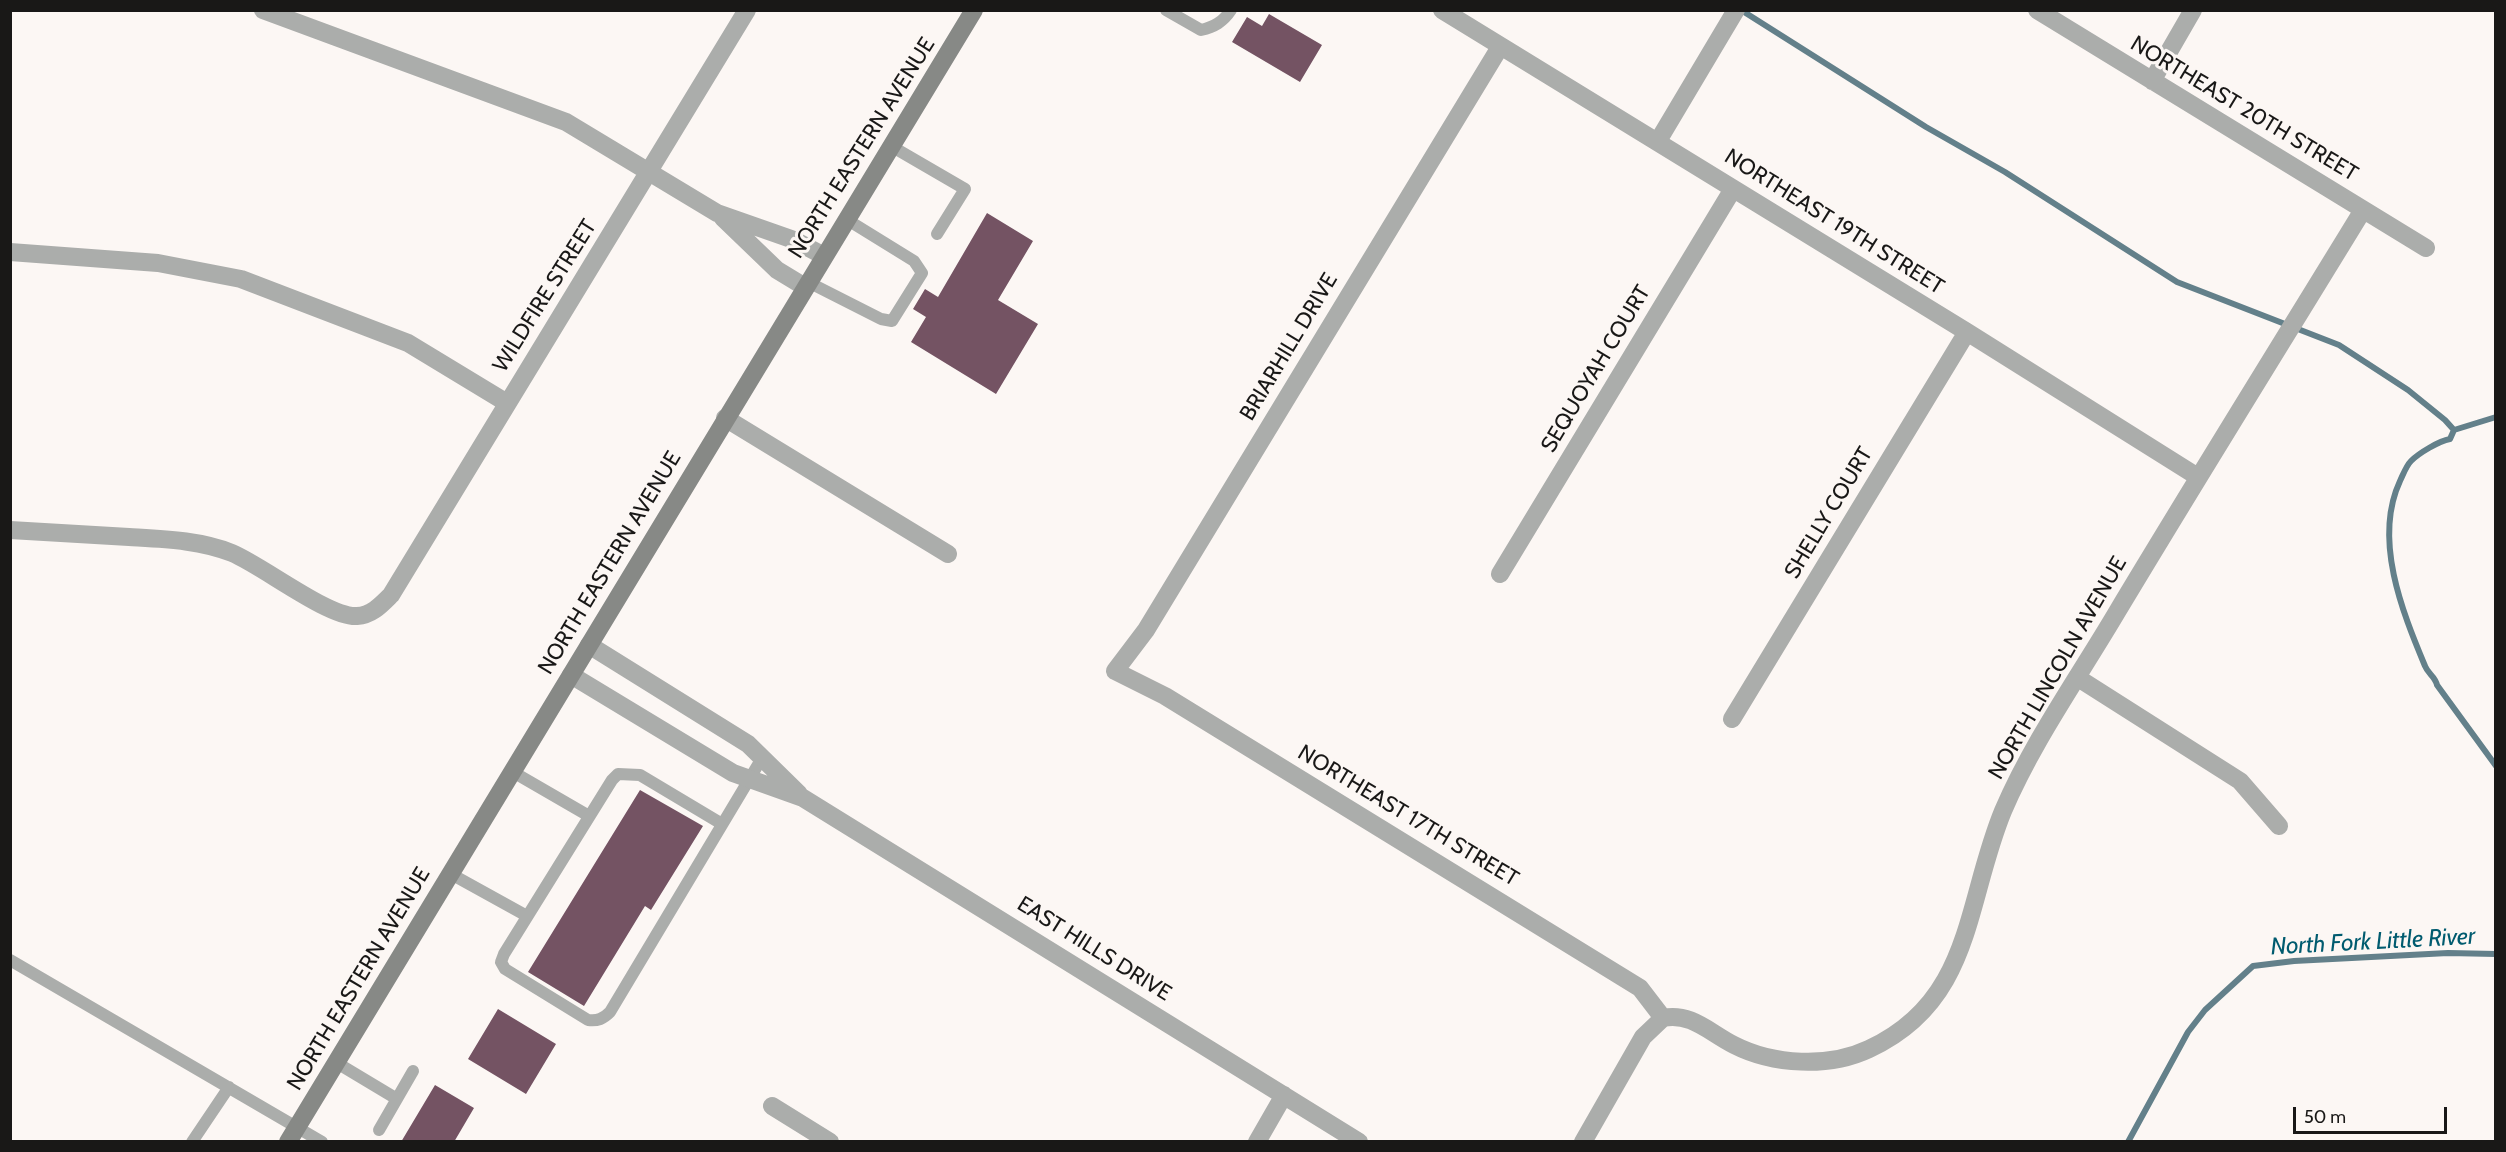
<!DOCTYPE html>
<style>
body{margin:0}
#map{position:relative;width:2506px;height:1152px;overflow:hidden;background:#fcf7f4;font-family:Cabin,sans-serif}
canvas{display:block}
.frame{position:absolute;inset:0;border:12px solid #191817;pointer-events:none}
.scale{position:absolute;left:2293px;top:1107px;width:154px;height:27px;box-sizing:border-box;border:3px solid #191817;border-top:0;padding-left:8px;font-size:18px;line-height:21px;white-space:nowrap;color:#191817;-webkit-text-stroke:4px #fcf7f4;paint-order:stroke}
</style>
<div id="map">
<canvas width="2506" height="1152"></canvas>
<div class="frame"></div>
<div class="scale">50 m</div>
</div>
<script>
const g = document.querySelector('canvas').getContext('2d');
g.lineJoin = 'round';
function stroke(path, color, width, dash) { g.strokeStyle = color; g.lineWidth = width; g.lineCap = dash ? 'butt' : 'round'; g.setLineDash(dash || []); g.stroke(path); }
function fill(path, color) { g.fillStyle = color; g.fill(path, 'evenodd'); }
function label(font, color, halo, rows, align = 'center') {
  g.font = font + ' Cabin,sans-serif'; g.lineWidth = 6; g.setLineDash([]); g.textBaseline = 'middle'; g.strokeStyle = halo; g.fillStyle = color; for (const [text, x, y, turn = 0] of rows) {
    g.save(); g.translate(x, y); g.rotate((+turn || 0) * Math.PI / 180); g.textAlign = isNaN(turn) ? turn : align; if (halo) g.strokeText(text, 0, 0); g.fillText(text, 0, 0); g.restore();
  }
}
stroke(new Path2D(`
 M1741 10 1926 127 2005 172 2177 282 2339 345 2408 390 2445 420 2454 430
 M2454 430 2450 439C2439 441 2419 453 2411 461 2406 466 2403 475 2400 481 2373 539 2402 611 2425 666 2428 674 2435 676 2437 685L2496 766
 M2454 430 2496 417
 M2128 1142 2188 1032 2205 1010 2253 966 2294 961 2448 953 2496 954`), '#63808a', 6);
fill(new Path2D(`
 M1269 14 1322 45 1300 82 1232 42 1247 17 1262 26Z
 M987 213 1033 241 998 300 1038 324 996 394 911 342 926 317 913 309 925 289 938 297Z
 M640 790 703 826 651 910 645 906 584 1006 528 972Z
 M498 1009 556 1044 526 1094 468 1059Z
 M435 1085 474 1108 454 1142H401Z`), '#745363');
stroke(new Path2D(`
 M1166 10 1201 30C1214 27 1223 22 1231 10
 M891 146 965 189 937 234
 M808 282 881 319 892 321 922 273 914 261 846 219
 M513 772 589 816
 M722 824 640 775 618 774 612 780 504 954 501 962 505 969 588 1020C598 1021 603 1019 610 1012L762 758
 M451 874 527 916
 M10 960 322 1142
 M337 1063 397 1099
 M379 1130 413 1071
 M192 1142 229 1087`), '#abadab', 12);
stroke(new Path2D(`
 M263 10 566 122 717 213 794 240 824 256
 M1442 10 1967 332 2198 477
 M2037 10 2426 248
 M1500 47 1146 630 1115 671 1165 696 1640 988 1663 1018
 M2152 81 2193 10
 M1658 141 1736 10
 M723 218 777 270 805 287
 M10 252 158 263 241 279 408 343 507 403
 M725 418 948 554
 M10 530C50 532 89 535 129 537 163 539 200 540 232 553 263 566 329 618 357 616 372 615 381 605 391 595L747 10
 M1500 574 1733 189
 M589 645 748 744 799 794
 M571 675 733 773 803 798 1359 1142
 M2078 678 2240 781 2279 826
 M1732 719 1967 332
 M772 1106 830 1142
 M1257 1142 1284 1095
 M1583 1142 1643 1037 1663 1018C1691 1012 1710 1033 1734 1045 1773 1065 1829 1068 1869 1049 1973 1001 1965 903 2003 811 2033 741 2078 678 2117 612 2198 477 2281 344 2363 210`), '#abadab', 18);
stroke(new Path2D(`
 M288 1142 974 10`), '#878986', 18);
label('22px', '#191817', '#fcf7f4', [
 ["NORTHEAST 20TH STREET",2244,109,31],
 ["NORTH EASTERN AVENUE",862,148,-58],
 ["NORTHEAST 19TH STREET",1834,222,32],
 ["WILDFIRE STREET",545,296,-58],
 ["BRIARHILL DRIVE",1289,347,-59],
 ["SEQUOYAH COURT",1596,369,-59],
 ["SHELLY COURT",1829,513,-59],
 ["NORTH EASTERN AVENUE",610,563,-59],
 ["NORTH LINCOLN AVENUE",2058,668,-60],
 ["NORTHEAST 17TH STREET",1408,816,31],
 ["EAST HILLS DRIVE",1094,949,32],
 ["NORTH EASTERN AVENUE",359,979,-59]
]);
label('italic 24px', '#005b6f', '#fcf7f4', [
 ["North Fork Little River",2373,942,-3]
]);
</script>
